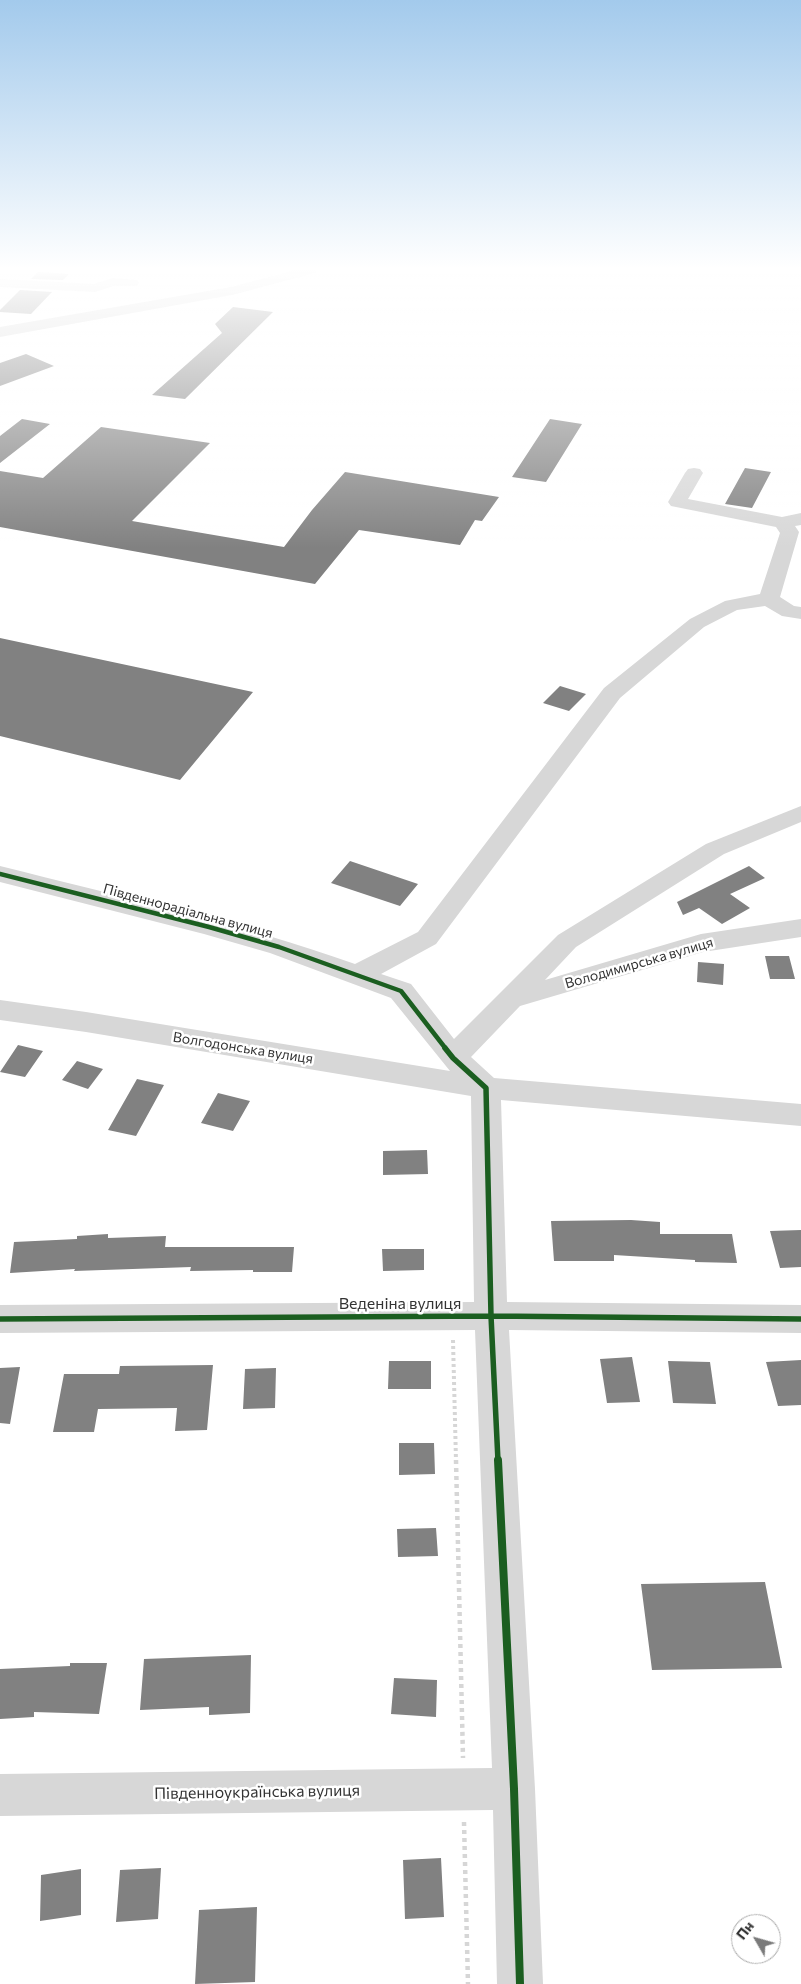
<!DOCTYPE html>
<meta charset="utf-8">
<style>
body{margin:0}
#map{position:relative;width:801px;height:1984px;overflow:hidden;background:#fff;font-family:Commissioner,sans-serif}
canvas{display:block}
.north{position:absolute;left:731px;top:1914px;width:50px;height:50px;box-sizing:border-box;background:#fff;border:1px solid #adadad;border-radius:50%;rotate:308deg;font-size:14px;font-weight:700;line-height:20px;text-align:center;color:#333}
.north::after{content:'';display:block;margin:auto;width:18px;height:22px;background:#7a7a7a;clip-path:polygon(50% 0,100% 100%,50% 72%,0 100%)}
</style>
<div id="map">
<canvas width="801" height="1984"></canvas>
<div class="north">Пн</div>
</div>
<script>
const g = document.querySelector('canvas').getContext('2d');
g.lineJoin = 'round';
function fill(path, color) { g.fillStyle = color; g.fill(path, 'evenodd'); }
function stroke(path, color, width, dash) { g.strokeStyle = color; g.lineWidth = width; g.lineCap = dash ? 'butt' : 'round'; g.setLineDash(dash || []); g.stroke(path); }
function label(font, color, halo, rows, align = 'center') {
  g.font = font + ' Commissioner,sans-serif'; g.lineWidth = 5; g.setLineDash([]); g.textBaseline = 'middle'; g.strokeStyle = halo; g.fillStyle = color; for (const [text, x, y, turn = 0] of rows) {
    g.save(); g.translate(x, y); g.rotate((+turn || 0) * Math.PI / 180); g.textAlign = isNaN(turn) ? turn : align; if (halo) g.strokeText(text, 0, 0); g.fillText(text, 0, 0); g.restore();
  }
}
fill(new Path2D(`
 M38 272 69 274 63 280 31 279Z
 M20 290 52 292 31 314 0 312V310Z
 M233 307 273 312 185 399 152 395 222 333 215 324Z
 M26 354 54 366 0 386V363Z
 M22 419 50 424 0 463V436Z
 M550 419 582 424 546 482 512 477Z
 M101 427 210 443 132 521 284 547 312 510 345 472 499 497 482 521 475 520 460 545 359 530 315 584 0 527V471L43 478Z
 M745 468 771 472 752 508 725 504Z
 M0 638 253 692 180 780 0 736Z
 M560 686 586 694 569 711 543 703Z
 M350 861 418 884 400 906 331 883Z
 M749 866 765 878 730 894 750 908 722 924 699 908 683 915 677 902Z
 M765 956H789L795 979H770Z
 M698 962 724 964 723 985 697 982Z
 M18 1045 43 1051 25 1077 0 1072Z
 M77 1061 103 1069 88 1089 62 1080Z
 M137 1079 164 1085 136 1136 108 1130Z
 M218 1093 250 1101 233 1131 201 1123Z
 M427 1150 428 1174 383 1175V1151Z
 M631 1220 660 1222V1234H732L737 1263 695 1262V1260L614 1255V1261H554L551 1221Z
 M801 1230V1267L780 1268 770 1231Z
 M108 1234V1238L166 1236 165 1247H294L292 1272H253V1270L190 1271 191 1267 74 1271 75 1269 10 1273 14 1242 77 1239V1236Z
 M382 1249H424V1270L383 1271Z
 M632 1357 640 1402 607 1403 600 1359Z
 M801 1360V1405L778 1406 766 1362Z
 M389 1361H431V1389H388Z
 M668 1361 710 1362 716 1404 673 1403Z
 M213 1365 207 1430 175 1431 177 1408 98 1409 94 1432H53L64 1374H119L120 1366Z
 M20 1367 10 1424 0 1423V1368Z
 M276 1368 275 1408 243 1409 245 1369Z
 M399 1443H434L435 1474 399 1475Z
 M436 1528 438 1556 398 1557 397 1529Z
 M765 1582 782 1668 652 1670 641 1584Z
 M251 1655 250 1713 209 1715V1707L140 1710 144 1659Z
 M70 1663H107L99 1714 34 1712V1717L0 1719V1669L70 1666Z
 M394 1678 437 1680 436 1717 391 1714Z
 M441 1858 444 1917 405 1919 403 1860Z
 M161 1868 158 1919 116 1922 120 1870Z
 M81 1869V1915L40 1921 41 1875Z
 M257 1907 255 1982 195 1984 199 1910Z`), '#818181');
stroke(new Path2D(`
 M453 1340 456 1461`), '#d6d6d6', 4, [3, 3]);
stroke(new Path2D(`
 M456 1460 463 1758
 M464 1822 468 1984`), '#d6d6d6', 4.5, [4, 4]);
fill(new Path2D(`
 M295 270H317L315 273 232 295 0 337V327L231 287Z
 M113 278 137 280 139 283 137 286H114L95 292 0 287V279L94 284Z
 M694 468 700 469 703 473 688 499 782 517 801 513V525L795 526 799 532 780 597 794 606 801 607V619L782 616 765 606 737 610 704 627 620 698 436 944 381 974 411 984 454 1039 558 935 706 844 801 806V822L724 854 576 947 545 980 701 934 801 919V937L703 952 520 1006 471 1057 494 1078 801 1104V1126L501 1100 507 1302 801 1305V1333L509 1330 535 1789 543 1984H497L493 1810 0 1816V1774L492 1768 475 1330 0 1333V1305L474 1302 471 1096 86 1032 0 1020V1000L86 1012 450 1071 391 998 270 953 204 934 0 882V866C119 896 239 923 355 964L418 932 604 688 690 619 725 601 760 594 780 533 776 527 671 506 668 502 685 473 688 469Z`), '#d7d7d7');
stroke(new Path2D(`
 M0 874 209 927 279 947 401 991 446 1049`), '#1b5e20', 4.5);
stroke(new Path2D(`
 M445 1048 453 1058 486 1088 491 1316 498 1461
 M0 1319 491 1316 801 1319`), '#1b5e20', 5.5);
stroke(new Path2D(`
 M498 1460 514 1789 520 1984`), '#1b5e20', 8);
const sky = g.createLinearGradient(0, 0, 0, 548);
sky.addColorStop(0, '#a3caec');
sky.addColorStop(0.49, '#fff');
sky.addColorStop(1, '#ffffff00');
g.fillStyle = sky;
g.fillRect(0, 0, 801, 548);
label('14px', '#333', '#fff', [
 ["Південнорадіальна вулиця",188,911,15],
 ["Володимирська вулиця",639,963,-16],
 ["Волгодонська вулиця",243,1048,9]
]);
label('16px', '#333', '#fff', [
 ["Веденіна вулиця",400,1304],
 ["Південноукраїнська вулиця",257,1792,-1]
]);
</script>
